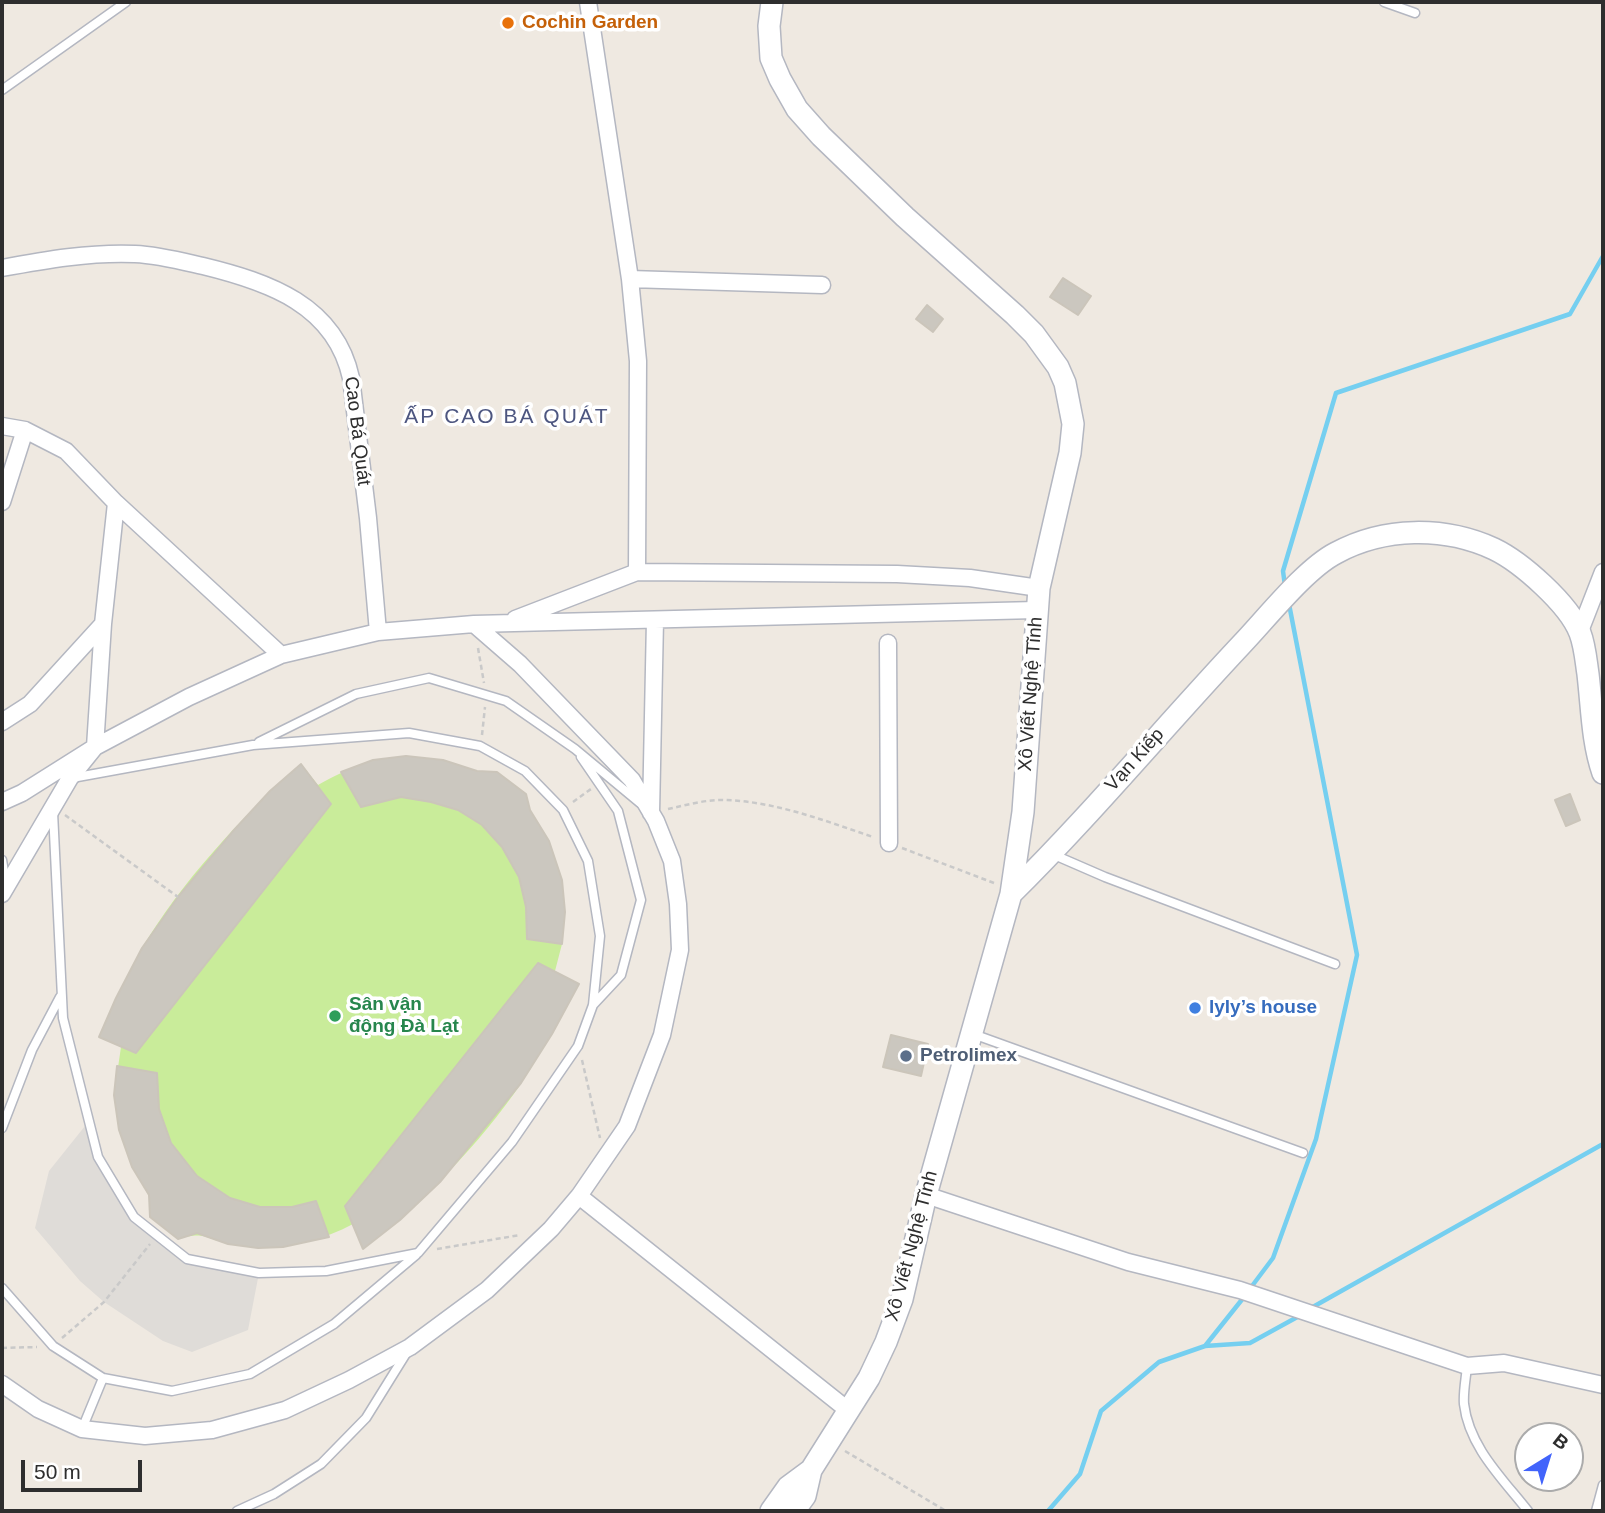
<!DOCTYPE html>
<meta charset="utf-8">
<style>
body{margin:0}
#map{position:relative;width:1605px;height:1513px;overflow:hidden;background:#efe9e1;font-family:Helvetica,sans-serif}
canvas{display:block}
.frame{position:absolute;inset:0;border:4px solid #2e2e2e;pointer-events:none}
.north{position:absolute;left:1514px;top:1422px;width:70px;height:70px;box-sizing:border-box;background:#fff;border:2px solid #ababab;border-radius:50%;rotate:38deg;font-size:19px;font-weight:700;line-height:28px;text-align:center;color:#2e2e2e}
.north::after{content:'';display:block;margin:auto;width:24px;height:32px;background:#4264fb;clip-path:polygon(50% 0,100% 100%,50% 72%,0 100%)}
.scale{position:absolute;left:21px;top:1460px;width:121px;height:32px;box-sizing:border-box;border:4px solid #2e2e2e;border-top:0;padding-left:9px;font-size:21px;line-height:24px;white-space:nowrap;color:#2e2e2e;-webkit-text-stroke:5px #fff;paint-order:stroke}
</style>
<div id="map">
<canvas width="1605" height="1513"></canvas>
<div class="frame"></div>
<div class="north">B</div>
<div class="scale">50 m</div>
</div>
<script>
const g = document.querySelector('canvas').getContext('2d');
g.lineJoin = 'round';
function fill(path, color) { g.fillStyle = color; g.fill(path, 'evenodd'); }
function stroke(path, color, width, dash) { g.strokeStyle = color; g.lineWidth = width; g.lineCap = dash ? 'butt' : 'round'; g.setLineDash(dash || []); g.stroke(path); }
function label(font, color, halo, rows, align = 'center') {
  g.font = font + ' Helvetica,sans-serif'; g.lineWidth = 7; g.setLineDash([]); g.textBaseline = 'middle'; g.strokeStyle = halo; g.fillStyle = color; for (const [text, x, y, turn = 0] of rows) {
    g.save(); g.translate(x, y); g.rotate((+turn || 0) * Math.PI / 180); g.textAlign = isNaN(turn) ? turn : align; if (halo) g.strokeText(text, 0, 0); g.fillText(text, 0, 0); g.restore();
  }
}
fill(new Path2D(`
 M406 756 443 760 477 771 497 772 526 794 530 810 549 841 562 880 565 912 562 944 555 971 579 984C561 1017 543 1050 522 1082 479 1146 423 1201 363 1249L353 1224C313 1245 275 1252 230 1244 204 1239 206 1231 178 1239L150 1217 149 1195 132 1167 119 1130 114 1095 121 1047 99 1037C112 1007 125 978 141 950 179 884 243 815 301 764L318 785C350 767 370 760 406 756Z`), '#c9ec9a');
fill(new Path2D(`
 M89 1121 98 1157 134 1217 187 1259 259 1273 248 1330 192 1352 163 1341 104 1302 80 1281 35 1228 49 1171Z`), '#dfdcd8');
stroke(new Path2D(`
 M1285 586 1283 571 1336 393 1570 314 1603 256
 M1249 1290 1273 1258 1316 1139 1357 955 1289 604
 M1311 1308 1603 1144
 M1205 1346 1244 1297
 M1048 1511 1080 1474 1101 1411 1159 1362 1205 1346 1250 1343 1301 1315`), '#75cff0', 4.5);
const building = new Path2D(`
 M1063 278 1091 296 1078 315 1050 297Z
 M927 305 943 319 933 332 916 319Z
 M406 756 443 760 477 771 497 772 526 794 530 810 549 841 562 880 565 912 562 944 527 939 526 907 519 877 502 847 482 825 458 810 431 802 401 797 361 807 341 772 373 760Z
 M301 764 331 804 136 1053 99 1037 116 998 142 948 178 897 234 830 270 791Z
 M1570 794 1580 820 1566 826 1555 800Z
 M538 963 579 984 552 1034 521 1083 440 1182 400 1220 363 1249 345 1206Z
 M891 1035 928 1044 921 1076 883 1067Z
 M117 1066 157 1073 159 1109 171 1143 197 1176 230 1198 260 1207H292L316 1201 329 1237 283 1247 258 1248 228 1244 197 1233 178 1239 150 1217 149 1195 132 1167 119 1130 114 1095Z`);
fill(building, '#cbc7bf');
stroke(building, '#cbc5ba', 2);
const lane = new Path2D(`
 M1384 2 1415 13
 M2 90 126 2
 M259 742 356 694 429 678 506 701 575 749 640 803
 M581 757 618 811 641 900 621 975 593 1005
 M53 812 63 1018 98 1157 134 1217 187 1259 259 1273 326 1271 418 1253 512 1142 578 1046 593 1005 600 936 588 861 563 810 525 771 480 746 409 733 253 745 72 778
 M1052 854 1105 877 1335 964
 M2 860 6 884
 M973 1034 1303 1153
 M2 1128 32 1050 60 997
 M2 1288 53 1346 103 1378
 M1467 1366C1466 1378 1463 1392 1464 1404 1469 1447 1503 1479 1528 1511
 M82 1429 103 1378 172 1391 250 1374 334 1324 416 1255
 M237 1511 274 1494 321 1464 366 1418 407 1352
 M1596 1511 1603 1485`);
const street = new Path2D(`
 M588 2 630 279 638 361 637 572
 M2 268C45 260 91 252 135 254 158 255 181 261 203 266 269 282 335 305 351 378L368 518 378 632
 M630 279 822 285
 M2 426 25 430 66 451 116 503 281 655
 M2 502 25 430
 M515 619 637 572 897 574 970 578 1039 588
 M1580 631 1603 572
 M888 643 889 843
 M2 722 30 704 103 624
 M2 802 22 793 95 747 189 697 281 655 378 632 474 624 1036 610
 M651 813 655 620
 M2 894 70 778 95 747 103 624 116 503
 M926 1195 1128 1262 1240 1290 1467 1366 1504 1363 1603 1385
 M579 1196 849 1411
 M2 1384 38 1409 82 1429 145 1436 212 1430 285 1410 349 1380 410 1347 487 1290 551 1229 579 1196 627 1126 662 1035 680 950 678 904 672 861 656 821 632 780 520 664 474 624`);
const secondary = new Path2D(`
 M772 2 769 26 771 58 780 79 797 109 821 136 905 217 1015 315 1034 334 1058 367 1065 383 1073 424 1070 453 1039 588 1023 812 1011 894 926 1195 902 1299 886 1342 869 1378 811 1470 805 1496 794 1511
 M1011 894C1091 815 1164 727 1241 645 1266 619 1305 569 1336 553 1384 527 1444 526 1494 549 1521 562 1569 604 1580 633 1585 646 1586 661 1588 674 1592 708 1592 741 1603 773
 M771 1511 788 1487 811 1470`);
stroke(lane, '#b4b7c1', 11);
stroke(street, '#b4b7c1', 19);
stroke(secondary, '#b4b7c1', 24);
stroke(new Path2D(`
 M478 648 484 683
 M482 735 485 707
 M573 802 591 789
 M668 809C687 805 707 799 727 800 776 802 826 821 873 837
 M65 815 178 897
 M902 848 994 883
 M582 1060 600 1138
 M437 1249 520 1235
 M62 1338 104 1302 150 1244
 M2 1348 37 1347
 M845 1451 946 1511`), '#c9c9c9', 2.5, [5, 3.5]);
stroke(lane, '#fff', 8);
stroke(street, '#fff', 16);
stroke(secondary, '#fff', 21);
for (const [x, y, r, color] of [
 [508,23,7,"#e8710a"],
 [1195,1008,7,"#3f7fe0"],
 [335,1016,7,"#2e9e5b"],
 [906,1056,7,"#5c6f8a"]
]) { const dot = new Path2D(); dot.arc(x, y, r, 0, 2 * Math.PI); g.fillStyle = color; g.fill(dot); stroke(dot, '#fff', 2.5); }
label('bold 19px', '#c56008', '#fff', [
 ["Cochin Garden",522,23]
], 'left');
label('19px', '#2e2e2e', '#fff', [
 ["Cao Bá Quát",357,431,83],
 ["Xô Viết Nghệ Tĩnh",1031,694,-86],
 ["Vạn Kiếp",1135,760,-48],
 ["Xô Viết Nghệ Tĩnh",912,1246,-75]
]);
label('bold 19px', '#27864d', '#fff', [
 ["Sân vận",349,1005],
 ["động Đà Lạt",349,1027]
], 'left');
label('bold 19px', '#366cbe', '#fff', [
 ["lyly’s house",1209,1008]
], 'left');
label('bold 19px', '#4e5e75', '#fff', [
 ["Petrolimex",920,1056]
], 'left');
g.letterSpacing = '2px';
label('21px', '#4d5680', '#fff', [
 ["ẤP CAO BÁ QUÁT",507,417]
]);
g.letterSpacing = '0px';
</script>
